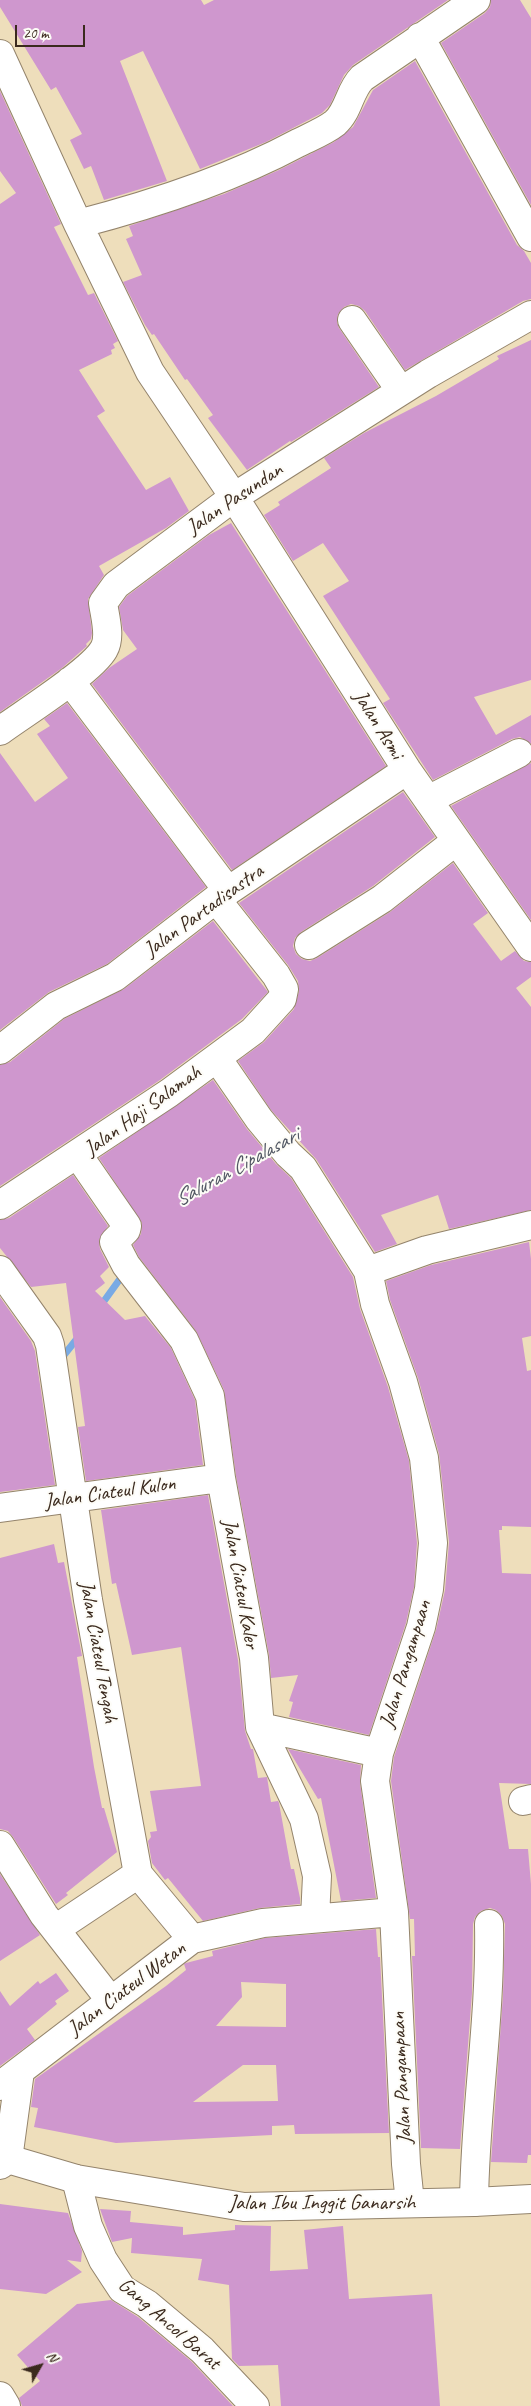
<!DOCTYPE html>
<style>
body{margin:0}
#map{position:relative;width:531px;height:2406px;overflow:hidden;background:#eedebb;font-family:Caveat,sans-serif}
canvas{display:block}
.north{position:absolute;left:15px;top:2341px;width:50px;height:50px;-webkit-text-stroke:4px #fdfcf7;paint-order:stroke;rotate:52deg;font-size:14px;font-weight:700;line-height:20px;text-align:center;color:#3b2a1e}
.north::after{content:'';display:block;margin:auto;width:18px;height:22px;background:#3b2a1e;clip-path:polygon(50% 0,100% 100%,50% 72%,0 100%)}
.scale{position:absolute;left:15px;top:25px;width:70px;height:22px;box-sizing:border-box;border:2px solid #3b2a1e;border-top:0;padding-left:6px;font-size:15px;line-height:18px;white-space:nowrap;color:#3b2a1e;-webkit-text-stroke:4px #fdfcf7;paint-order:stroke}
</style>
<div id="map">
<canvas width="531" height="2406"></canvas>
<div class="north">N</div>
<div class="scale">20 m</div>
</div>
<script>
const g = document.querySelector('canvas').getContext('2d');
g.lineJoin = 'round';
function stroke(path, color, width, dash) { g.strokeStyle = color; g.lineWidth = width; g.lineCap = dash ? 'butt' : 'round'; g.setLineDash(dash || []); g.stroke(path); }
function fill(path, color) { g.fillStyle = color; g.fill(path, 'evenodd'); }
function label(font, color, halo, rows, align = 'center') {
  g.font = font + ' Caveat,sans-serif'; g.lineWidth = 4; g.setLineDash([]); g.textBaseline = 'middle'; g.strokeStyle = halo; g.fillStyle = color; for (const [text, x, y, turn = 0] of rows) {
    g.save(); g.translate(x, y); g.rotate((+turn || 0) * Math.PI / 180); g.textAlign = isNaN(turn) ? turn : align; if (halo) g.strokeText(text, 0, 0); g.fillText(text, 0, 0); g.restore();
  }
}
stroke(new Path2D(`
 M99 1308 125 1272
 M60 1360 80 1335`), '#79aae4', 7);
fill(new Path2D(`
 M0 0H201L204 5 214 0H448L353 65 344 75 330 105 322 113 266 142 200 169 143 51 120 61 167 181 104 200 91 166 84 169 70 140 82 134 56 87 51 90 0 7Z
 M491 0H520L531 18V205L441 43 485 13 490 7Z
 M415 61 517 245 524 251 531 263V299L523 301 405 370 365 311 359 306 351 304 344 307 338 314 337 322 339 328 379 387 291 442 290 441 247 470 208 418 213 415 187 379 185 380 154 334 152 335 145 325 123 282 142 275 126 239 133 236 129 226 224 194 279 170 334 142 353 127 373 90Z
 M0 91 61 224 54 227 88 295 94 293 118 341 113 344 115 348 111 350 112 354 79 370 105 411 97 416 146 490 170 477 189 511 166 528 99 566 104 575 88 599 92 633 91 639 86 644 87 646 62 668 0 712V204L16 193 0 171Z
 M531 340V680L474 697 496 735 531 715V744L520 737 512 739 433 780 383 703 390 699 323 596 349 581 323 543 293 561 264 515 280 505 278 502 331 468 324 458 364 433 436 396 499 359 497 356Z
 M231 523 386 766 232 870 92 684 109 668 137 649 123 630 119 607 127 596 209 535Z
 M67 703 206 887 107 964 49 992 0 1030V753L35 802 68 778 37 734 50 726 44 719Z
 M531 763V920L451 806Z
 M403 792 435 837 373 886 301 932 295 938 293 946 296 954 302 959 310 961 317 958 390 912 453 863 488 913 473 924 501 961 515 951 524 961 531 962V977L516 988 531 1007V1210L449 1229 438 1195 381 1215 397 1244 375 1252 316 1159 271 1110 238 1061 264 1042 294 1009 299 991 298 981 288 965 239 903Z
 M213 921 268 992 242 1019 160 1080 0 1186V1065L10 1062 64 1019 124 989Z
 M213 1080 247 1129 276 1164 291 1178 353 1277 360 1309 388 1387 409 1461 417 1543 414 1587 406 1623 369 1735 289 1717 293 1702 289 1701 298 1675 271 1678 269 1655 236 1476 224 1390 196 1331 139 1257 133 1245 141 1234 142 1223 99 1158Z
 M73 1175 108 1226 99 1240 100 1249 109 1267 100 1276 105 1283 95 1291 125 1320 145 1316 171 1348 195 1400 203 1465 86 1481 78 1427 85 1426 66 1283 31 1287 0 1248V1220L9 1218Z
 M529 1242 531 1259V1336L522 1338 527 1371 531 1370V1527L502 1526V1530H499L502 1573 531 1574V1784L499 1783 509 1849H528L531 1884V2155H528L527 2163 491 2162 503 1995 505 1924 502 1916 496 1910 490 1908 481 1911 475 1917 473 1924 472 1993 460 2149 421 2148 412 1956H415L414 1919H410L391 1781 394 1757 436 1630 445 1590 449 1542 439 1454 418 1378 390 1300 386 1281 431 1265Z
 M0 1297 31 1341 35 1351 55 1485 0 1492Z
 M208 1495 238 1660 245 1731 251 1749H253L258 1778 267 1777 271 1802 278 1801 279 1803 291 1869H294L300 1898V1904L260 1908 203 1921 168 1878 165 1880 152 1863 148 1841 151 1837 150 1832 157 1831 150 1791 201 1786 181 1647 132 1655 116 1583 112 1584 101 1510Z
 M54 1544 58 1563 64 1562 82 1656 77 1657 94 1767 102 1808H104L117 1852 66 1893 68 1895 56 1904 13 1837 8 1831 0 1829V1558Z
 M288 1749 361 1765 360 1783 376 1898 341 1901 321 1798 318 1799Z
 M0 1874 40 1935 0 1961Z
 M376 1929 378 1957H380L389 2133 295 2134 294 2125 272 2126V2135L116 2143 34 2127 38 2108 31 2107 35 2079 166 1986 186 1970 184 1964 186 1963 213 1956 212 1951 265 1938ZM241 1982 286 1984V2027L216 2026 242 1997ZM243 2065H276L278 2101 193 2102Z
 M56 1973 69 1991 55 2001 57 2004 27 2029 35 2040 0 2066V1991L10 2006 38 1981 40 1984Z
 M0 2204 68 2213 82 2251 81 2262 67 2260 82 2272 46 2294 0 2289Z
 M100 2209 131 2211 130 2222 183 2227V2235L235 2230V2225L271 2226 270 2271 308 2269 304 2230 343 2226 349 2299 432 2294 440 2406H281L278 2365 239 2366 232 2359 229 2285 198 2280 202 2259 131 2253 132 2238 112 2242Z
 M111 2300 138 2317 191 2361 233 2406H22L19 2398 40 2381 17 2355 77 2304Z`), '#cf97ce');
const minor = new Path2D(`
 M420 37 531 237
 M0 54 78 224 150 372 234 497 407 770 531 947
 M78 224C151 205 231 179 298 143 310 137 325 131 335 123 349 111 349 91 362 78L476 0
 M352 320 401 391
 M70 681 228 891
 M0 731C23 714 92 671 104 649 111 637 105 617 103 603L116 585 234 497 428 374 531 315
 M428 800 519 753
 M309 945 382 899 456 841
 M0 1050 56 1006 115 977 216 899 407 770
 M217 1058 259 1119 288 1154 303 1168 368 1271 375 1304 403 1382 424 1458 433 1543 429 1589 421 1627 379 1753 375 1781 394 1912 406 2164 410 2203
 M78 1155 127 1226 126 1230 114 1242 126 1265 184 1340 210 1396 221 1478 254 1658 260 1727 304 1819 317 1876 315 1918
 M0 1205 169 1093 253 1031 282 999 284 989 276 975 216 899
 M0 1270 47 1336 50 1345 88 1600 138 1874 192 1939
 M368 1271 427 1250 531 1225
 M0 1508 221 1478
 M260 1727 379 1753
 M523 1801 531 1799
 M0 1845 44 1915 111 2001
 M57 1928 138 1874
 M0 2086 192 1939 263 1923 394 1912
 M0 2165 8 2159 20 2071
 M76 2179 88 2226 103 2260 122 2289 147 2304 202 2350 255 2406
 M474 2202C475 2109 491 2017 489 1924
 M0 2396 6 2406`);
const major = new Path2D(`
 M0 2153 8 2159 76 2179 244 2207 474 2202 531 2199`);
stroke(minor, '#94846c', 30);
stroke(major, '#94846c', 30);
stroke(minor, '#fff', 28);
stroke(major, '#fff', 28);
label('21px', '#3b2a1e', '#fdfcf7', [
 ["Jalan Pasundan",235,499,-34],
 ["Jalan Asmi",378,725,58],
 ["Jalan Partadisastra",204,911,-36],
 ["Jalan Haji Salamah",143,1111,-36],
 ["Jalan Ciateul Kulon",110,1493,-8],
 ["Jalan Ciateul Kaler",240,1584,80],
 ["Jalan Ciateul Tengah",98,1652,80],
 ["Jalan Pangampaan",406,1664,-73],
 ["Jalan Ciateul Wetan",127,1989,-37],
 ["Jalan Pangampaan",402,2078,-93],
 ["Jalan Ibu Inggit Ganarsih",322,2203],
 ["Gang Ancol Barat",169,2324,41]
]);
label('italic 22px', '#515763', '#fdfcf7', [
 ["Saluran Cipalasari",237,1168,-29]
]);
</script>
